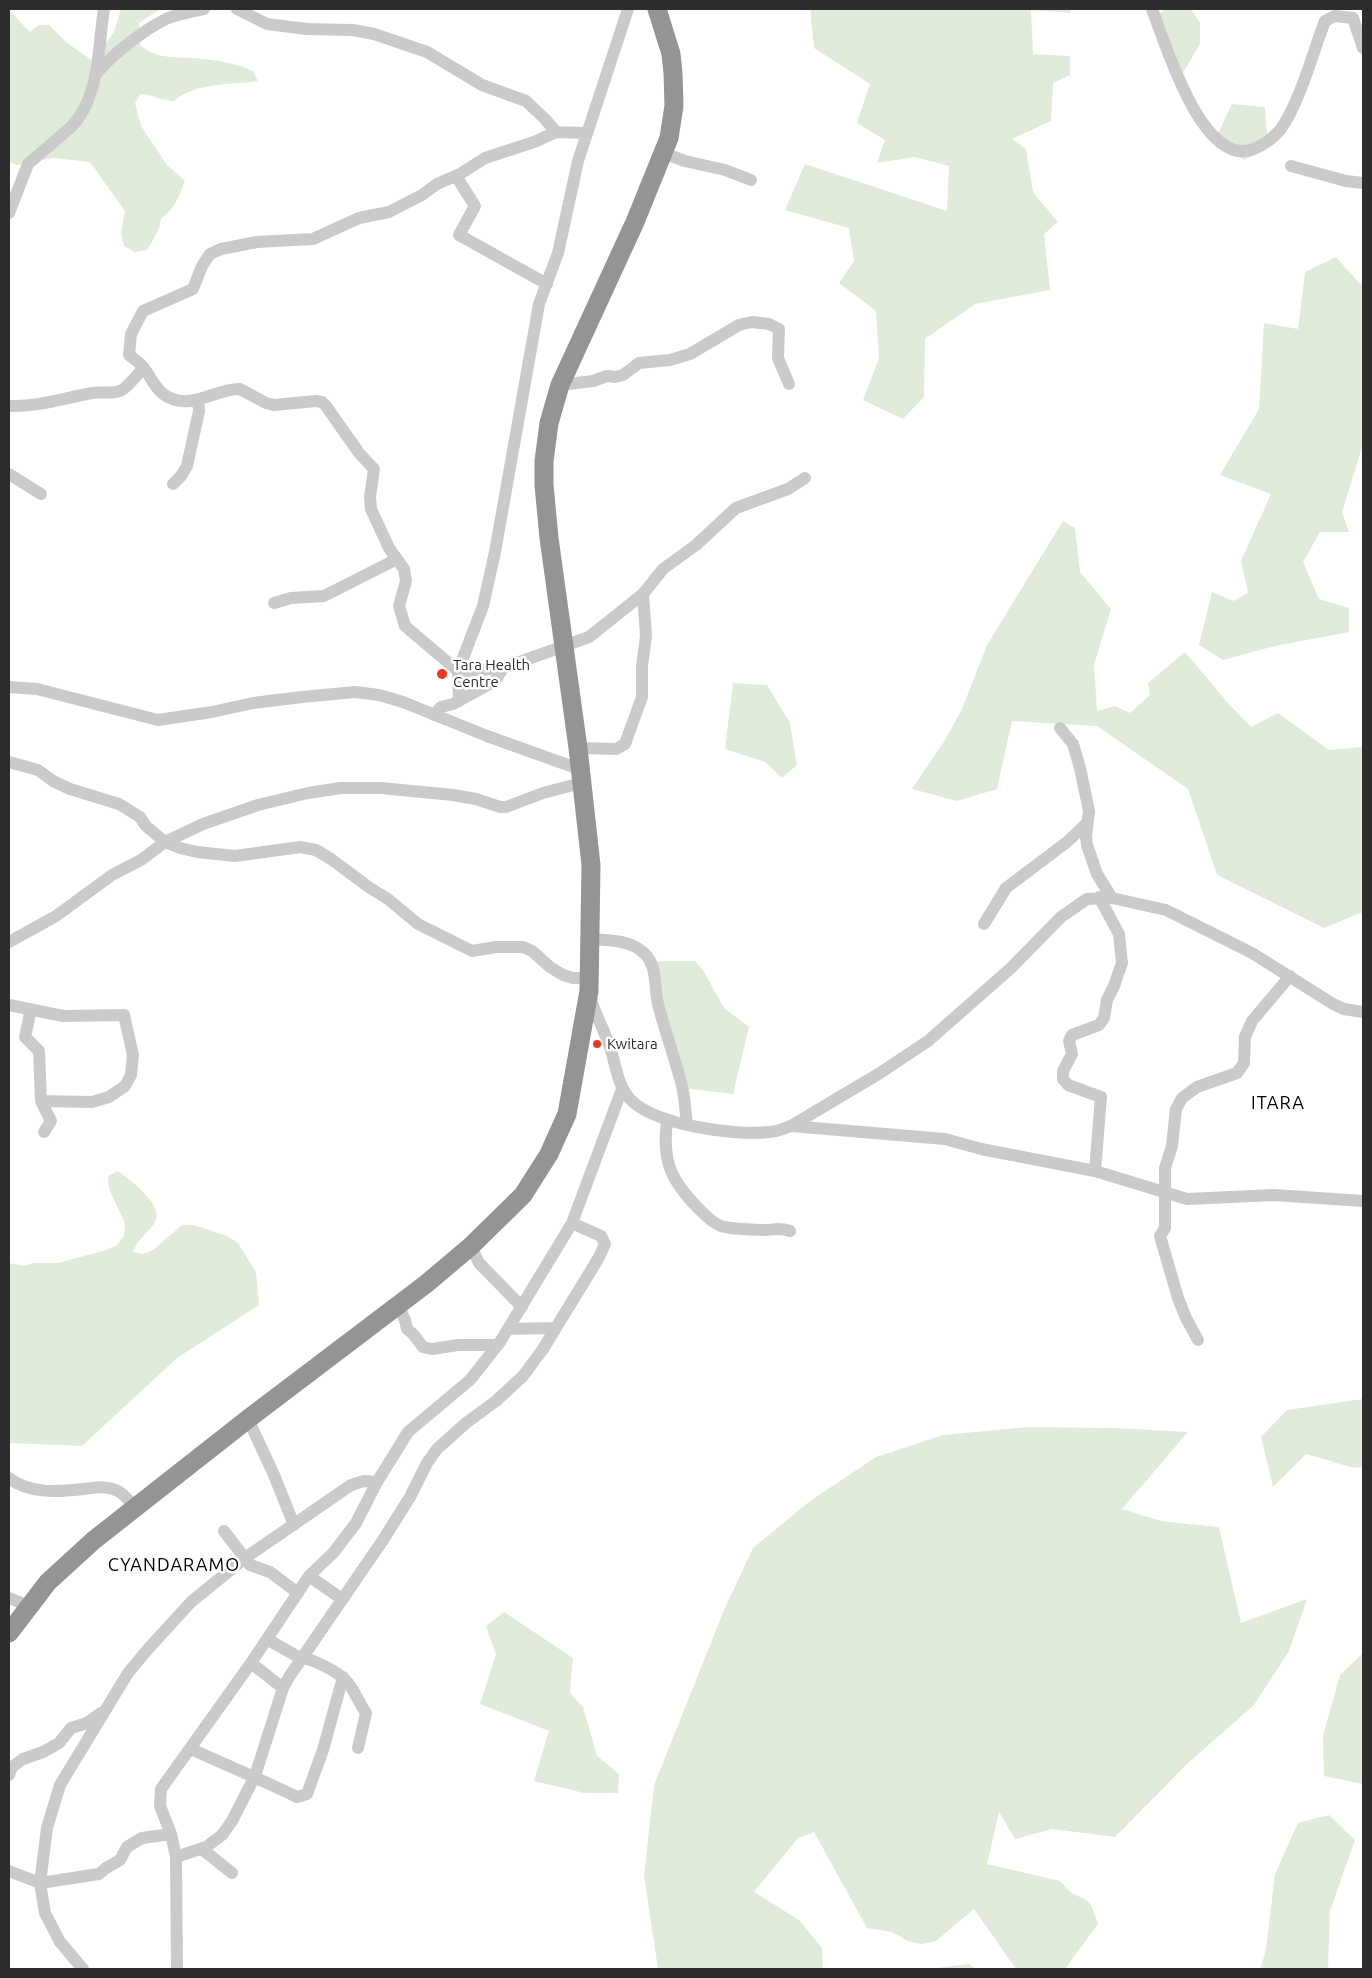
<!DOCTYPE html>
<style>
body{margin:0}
#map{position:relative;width:1372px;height:1978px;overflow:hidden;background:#fff;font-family:Ubuntu,sans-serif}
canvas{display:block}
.frame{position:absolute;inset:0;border:10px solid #2d2d2d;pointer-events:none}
</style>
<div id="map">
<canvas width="1372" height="1978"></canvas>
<div class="frame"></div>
</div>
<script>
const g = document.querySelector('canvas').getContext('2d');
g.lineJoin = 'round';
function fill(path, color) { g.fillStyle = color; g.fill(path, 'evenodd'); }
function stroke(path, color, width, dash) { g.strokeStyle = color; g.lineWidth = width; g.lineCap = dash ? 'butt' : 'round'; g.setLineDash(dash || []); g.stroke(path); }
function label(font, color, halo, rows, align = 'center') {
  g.font = font + ' Ubuntu,sans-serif'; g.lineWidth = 5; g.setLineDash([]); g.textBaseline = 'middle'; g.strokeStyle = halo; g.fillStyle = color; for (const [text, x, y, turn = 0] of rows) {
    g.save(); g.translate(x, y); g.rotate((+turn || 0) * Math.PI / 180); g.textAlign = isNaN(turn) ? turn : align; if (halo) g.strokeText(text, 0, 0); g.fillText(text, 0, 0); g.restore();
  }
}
fill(new Path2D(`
 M121 9H160L139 23 140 45C157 61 181 56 203 59 220 60 237 64 253 71L258 81C230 85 196 82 174 101 162 101 154 95 141 94L135 103 141 126 167 165 185 181C179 197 175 208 161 219L159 229 147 250 135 252 124 246 121 234 125 211 90 162 53 158 17 165 9 162V10L30 32 39 25H49L66 42 93 61 114 32Z
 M810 9H1071V13L1031 10 1033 54 1070 56V75L1053 83 1051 121 1012 139 1026 149 1033 192 1058 222 1044 234 1050 290 975 304 925 339 924 397 903 419 863 400 879 358 876 311 839 283 854 261 849 228 785 210 805 164 947 211 949 166 915 157 877 163 885 140 857 123 870 84 814 48Z
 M1166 9H1191L1200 23V44L1177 83 1154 16Z
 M1232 104 1265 107 1268 145 1245 160 1230 153 1210 137 1219 131Z
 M1336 257 1360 284 1363 283V444L1342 512 1349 532H1320L1303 562 1319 599 1349 608V632L1275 646 1223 660 1199 645 1212 592 1233 601 1248 593 1241 561 1271 494 1220 475 1259 409 1264 323 1298 329 1305 272Z
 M1063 521 1075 528 1080 572 1111 609 1094 665 1097 711 1115 706 1130 713 1150 695 1148 683 1185 652 1228 703 1251 727 1278 713 1329 750 1363 747V912L1324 928 1217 875 1188 789 1097 726 1012 721 997 789 957 801 912 789 945 740 962 709 987 645Z
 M733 683 767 685 790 723 797 765 782 778 765 762 725 749Z
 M660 961H695L703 970 724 1008 749 1027 733 1094 682 1088 652 965Z
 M118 1171C130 1180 167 1206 154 1224 146 1234 138 1239 133 1252L143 1254 153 1250 182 1225H194L227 1236 238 1243 256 1272 259 1305 177 1358 82 1446 9 1443V1263L24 1266 34 1263H58L106 1250 117 1245 124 1236 125 1223 109 1189 108 1176Z
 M1363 1399V1467L1354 1468 1306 1454 1273 1487 1261 1437 1287 1410Z
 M1028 1427 1114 1428 1188 1432 1122 1509 1161 1521 1219 1527 1241 1623 1307 1599 1289 1651 1254 1705 1188 1763 1115 1837 1052 1829 1015 1839 999 1812 987 1864 1060 1881 1070 1892 1088 1901 1092 1907 1098 1924 1065 1969H1016L974 1909 936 1941 921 1944 908 1941 892 1932 867 1928 814 1832 798 1838 754 1892 799 1920 822 1948 823 1969H658L644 1876 654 1785 724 1610 753 1548 810 1501 876 1457 943 1435Z
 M504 1612 573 1658 570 1693 583 1707 597 1756 619 1774 618 1793H584L534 1781 549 1731 480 1704 496 1654 486 1626Z
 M1363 1653V1784L1324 1776 1323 1736 1340 1675Z
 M1329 1815 1355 1840 1330 1911 1328 1969H1260L1266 1950 1275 1874 1298 1823Z
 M969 1964 975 1969H936L937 1968Z`), '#e0ecd9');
stroke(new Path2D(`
 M237 9 267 24 307 29 353 30 374 34 427 52 482 85 526 101 545 119 556 132
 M1152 9C1165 42 1203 173 1256 148 1265 144 1273 138 1280 130 1299 105 1313 52 1325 21L1335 16 1353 18 1363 48
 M96 74C113 54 142 31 166 19 178 14 192 12 204 9
 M586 133 556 132 534 142 485 158 460 174 437 184 422 195 389 212 359 218 313 239 257 242 221 249 210 254 202 266 193 289 143 311 131 334 129 355C134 359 140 363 144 368 150 376 154 386 162 393 188 414 215 388 240 389L266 403 274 405 316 401 322 402 326 406 359 453 374 469 370 497 371 509 389 548 404 569 406 581 399 606 405 626 458 671H465L503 668 589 637 643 594 663 569 696 545 736 508 788 489 805 478
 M663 153 685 161 725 170 751 180
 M1291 166 1346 181 1363 183
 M456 176 475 206 459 235 547 284
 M9 213 28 164 71 127C100 98 98 46 104 9
 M560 385 593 381 607 376 615 377 623 375 639 363 670 360 690 354 739 325 752 322 769 324 779 329 778 358 789 384
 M9 406C38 407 64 398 92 393 102 391 113 395 122 390 130 385 137 374 144 368
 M9 474 41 494
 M173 484 181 476 187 466 199 411 198 400
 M274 603 291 598 324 596 397 559
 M9 687 37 689 158 720 212 712 253 703 302 697 355 692 379 695 403 702 487 736 579 769
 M459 701 458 671 483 606 495 552 539 304 558 253 578 161 628 9
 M434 715 441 707 453 704 495 681 503 668
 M1060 728 1073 744 1080 768 1089 811 1086 837 1087 845 1097 874 1112 898
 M578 748 616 749 625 744 642 697V666L646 636 643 594
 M9 762 38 770 53 781 70 789 119 804 140 817 146 826 165 842 180 848 197 852 235 856 300 847 316 850 331 859 370 888 388 899 418 924 472 951 496 947H523L532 951 550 967 563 975 573 978H589
 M984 924 1006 888 1067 842 1087 823
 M590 939C608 940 630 940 644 953 658 966 654 988 658 1004 665 1031 674 1056 681 1082 685 1096 685 1110 687 1124
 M9 942 56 916 112 875 141 860 165 842 203 824 258 805 308 793 341 788H381L453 795 476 799 500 807H506L543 793 581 783
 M590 996C595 1015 605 1031 611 1050 616 1067 618 1086 630 1099 654 1125 735 1136 769 1132 777 1132 784 1128 791 1126L880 1073 928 1041 1011 968 1061 917 1087 899 1112 898 1166 910 1252 953 1333 1004 1344 1009 1363 1012
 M9 1005 63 1016 124 1015 133 1055 131 1075 125 1086 109 1097 92 1102 41 1101
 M31 1009 25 1037 39 1051 41 1101 51 1121 44 1132
 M667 1121C662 1160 670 1179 697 1207 704 1214 712 1223 721 1226 734 1230 751 1229 764 1230 775 1230 778 1227 790 1231
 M791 1126 945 1139 981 1149 1095 1171 1187 1199 1274 1195 1363 1201
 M1095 1171 1101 1097 1068 1085 1063 1079V1071L1072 1054 1069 1041 1072 1035 1099 1025 1104 1018 1107 1000 1114 986 1122 963 1119 934 1099 897
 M471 1246 479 1263 522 1307
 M398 1305 405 1320 407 1329 413 1334 423 1347 432 1349 458 1345H498
 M508 1329 554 1328
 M1198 1340 1186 1318 1178 1298 1160 1236 1165 1228V1168L1172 1146 1176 1109 1182 1098 1197 1087 1237 1073 1244 1063 1245 1037 1252 1021 1290 976
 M248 1419 274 1475 294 1525
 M9 1478C29 1494 58 1492 83 1489 94 1488 107 1485 118 1491 124 1494 130 1502 135 1507
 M224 1531 250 1565 270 1572 298 1593
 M309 1576 342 1599
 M9 1598 29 1606
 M267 1639 300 1658C312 1658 341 1673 348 1683 355 1692 360 1704 366 1713L358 1748
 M251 1663 283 1688
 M191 1749C226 1765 262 1780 297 1797L307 1794 323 1750 343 1677
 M9 1775 12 1767 23 1759 43 1752 59 1743 71 1728 87 1723 101 1713
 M202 1849 232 1873
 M176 1857 206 1847 222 1835 232 1821 255 1776 283 1688 289 1677 383 1540 410 1497 427 1463 437 1449 466 1423 496 1401 523 1376 543 1349 598 1259 605 1244 601 1236 572 1223
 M9 1871 40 1883 99 1874 106 1868 120 1860 127 1847 142 1838 171 1834
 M83 1969 60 1942 45 1913 40 1883 47 1828 60 1785 128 1673 148 1649 191 1602 245 1558 351 1485 364 1481 377 1482
 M177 1969 176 1857 171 1834 160 1806 161 1789 251 1663 309 1576 334 1552 356 1523 377 1482 408 1432 470 1380 500 1342 572 1223 622 1089`), '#cacaca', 12);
stroke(new Path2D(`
 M9 1633 48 1582 94 1540 248 1419 426 1284 471 1246 523 1195 549 1154 567 1114 589 991 591 865 578 748 549 538 544 485V461L549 423 560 385 635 222 669 138 674 106 673 73 671 54 657 9`), '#949494', 19);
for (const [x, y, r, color] of [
 [442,674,6,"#f43620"],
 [597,1044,5,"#f43620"]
]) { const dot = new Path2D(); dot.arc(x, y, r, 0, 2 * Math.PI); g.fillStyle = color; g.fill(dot); stroke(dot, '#fff', 2); }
label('15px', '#2d2d2d', '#fff', [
 ["Tara Health",453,665],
 ["Centre",453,682],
 ["Kwitara",607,1044]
], 'left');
g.letterSpacing = '1px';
label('18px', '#000', '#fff', [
 ["ITARA",1278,1103],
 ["CYANDARAMO",174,1565]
]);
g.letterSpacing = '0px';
</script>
